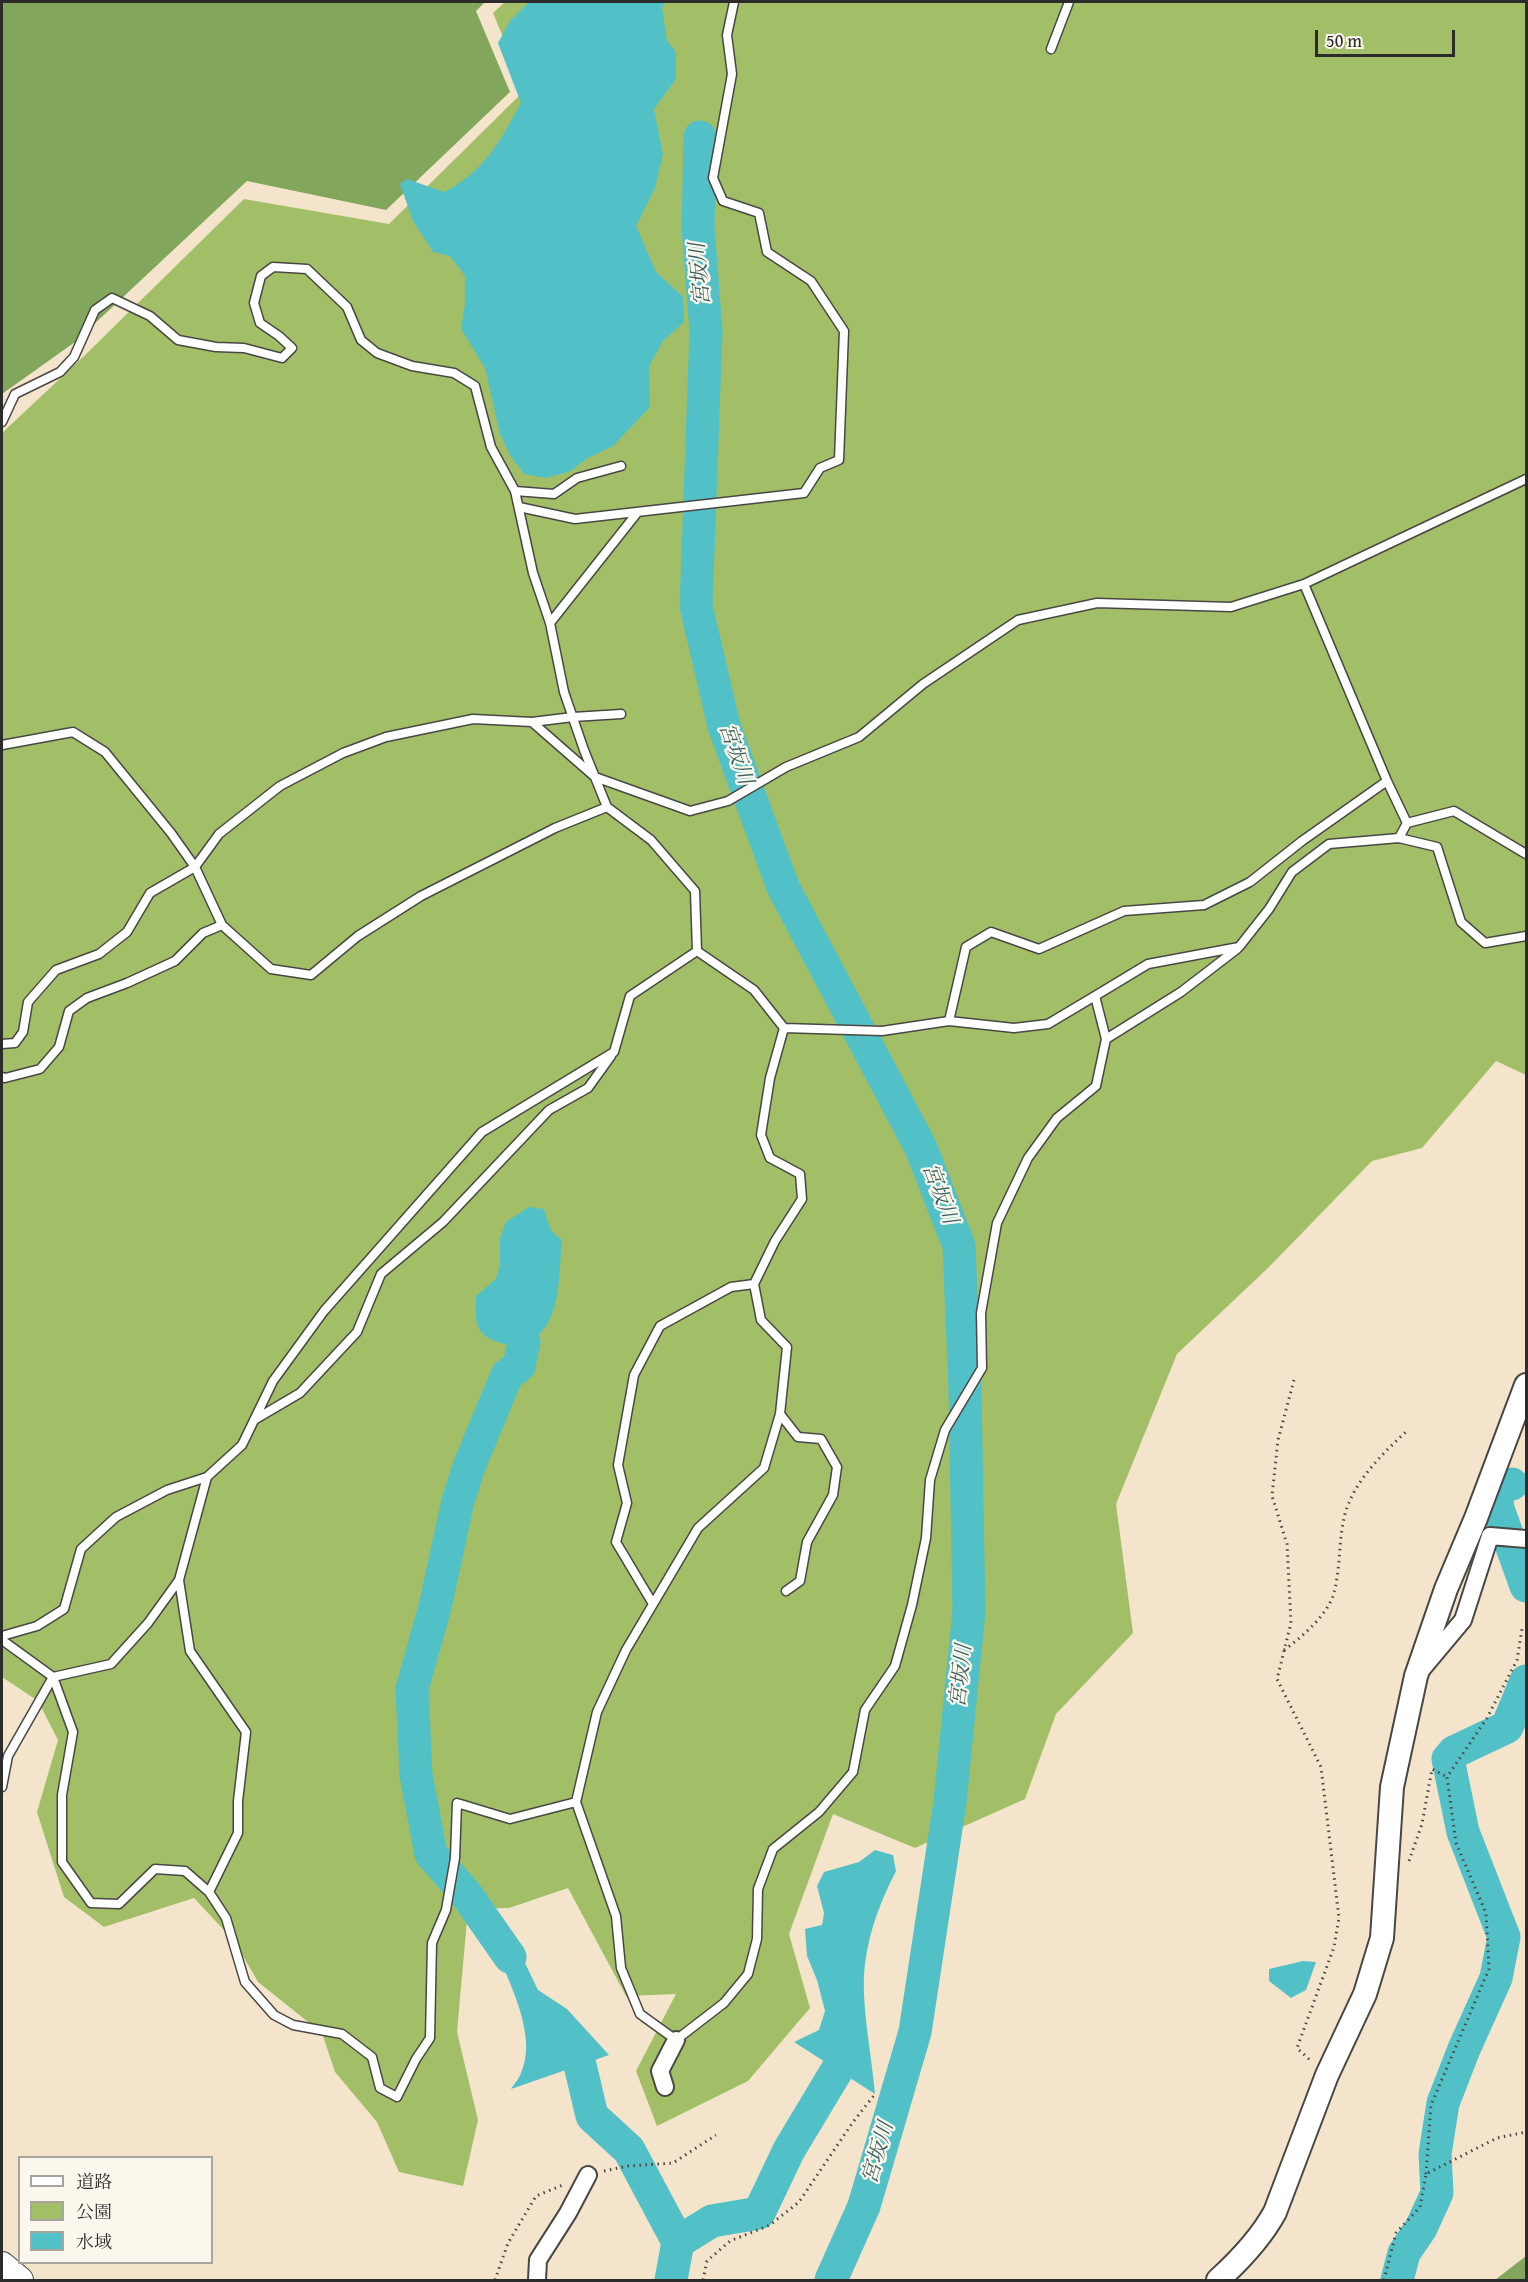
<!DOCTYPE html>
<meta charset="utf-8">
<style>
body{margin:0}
#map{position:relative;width:1528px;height:2282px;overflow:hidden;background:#f5e4cc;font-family:"Gentium Book Plus","Noto Serif JP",serif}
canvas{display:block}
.frame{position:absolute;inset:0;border:3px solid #2b2b2b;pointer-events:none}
.legend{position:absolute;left:18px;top:2156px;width:195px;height:108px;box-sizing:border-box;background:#fbf7ec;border:2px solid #a8a59f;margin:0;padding:8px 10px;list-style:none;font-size:18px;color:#2b2b2b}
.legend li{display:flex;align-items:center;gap:12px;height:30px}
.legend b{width:30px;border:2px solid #a8a59f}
.scale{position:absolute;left:1315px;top:30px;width:140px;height:27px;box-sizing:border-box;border:3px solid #2b2b2b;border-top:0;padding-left:8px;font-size:18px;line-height:21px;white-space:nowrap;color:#2b2b2b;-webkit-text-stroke:4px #fbf7ec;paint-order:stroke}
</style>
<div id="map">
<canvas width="1528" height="2282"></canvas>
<div class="frame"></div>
<ul class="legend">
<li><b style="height:8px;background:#fff"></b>道路</li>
<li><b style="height:16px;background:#a2bf67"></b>公園</li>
<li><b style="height:16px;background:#52c0c7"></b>水域</li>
</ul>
<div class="scale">50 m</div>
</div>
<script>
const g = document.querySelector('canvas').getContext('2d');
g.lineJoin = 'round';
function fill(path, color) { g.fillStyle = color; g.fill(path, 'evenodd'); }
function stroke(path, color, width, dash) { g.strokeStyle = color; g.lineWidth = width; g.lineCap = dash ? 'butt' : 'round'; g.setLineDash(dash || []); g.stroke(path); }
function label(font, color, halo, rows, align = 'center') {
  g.font = font + ' "Gentium Book Plus","Noto Serif JP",serif'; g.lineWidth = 4.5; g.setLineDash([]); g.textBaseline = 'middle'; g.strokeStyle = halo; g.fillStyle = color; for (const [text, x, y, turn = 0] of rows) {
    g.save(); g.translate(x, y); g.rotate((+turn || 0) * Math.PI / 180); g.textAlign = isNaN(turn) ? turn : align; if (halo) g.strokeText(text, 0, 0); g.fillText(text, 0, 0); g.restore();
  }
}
fill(new Path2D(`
 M505 2H1526V1075L1496 1061 1422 1148 1372 1161 1269 1267 1177 1354 1116 1504 1133 1633 1056 1714 1025 1799 915 1848 833 1814 789 1934 810 2008 748 2081 657 2126 636 2071 676 1994 626 1996 568 1888 509 1908 468 1909 457 2032 478 2120 463 2186 399 2172 377 2122 335 2072 322 2033 258 1982 235 1942 194 1898 104 1927 64 1897 37 1812 58 1740 38 1701 2 1677V433L83 357 244 199 389 224 525 90 493 13Z`), '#a2bf67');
fill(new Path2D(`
 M2 2H485L476 11 510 92 386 210 247 181 75 342 2 394Z
 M1526 2256V2280H1495Z`), '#81a65c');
fill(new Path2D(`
 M529 2H666L662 8 667 41 676 52V79L654 109 663 154 655 188 636 226 656 272 683 297 684 322 663 341 649 366 650 407 613 446 586 459 571 471 546 478 524 474 510 455 500 434 485 368 461 329 465 304V276L450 256 433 252 413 221 400 184 407 179 444 192C485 171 500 141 521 103L498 43 510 21Z
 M529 1207 544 1209 551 1231 562 1240C559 1269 561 1302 546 1326 532 1348 498 1350 481 1332 474 1324 476 1307 476 1296L496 1279 500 1266V1239L506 1222Z
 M875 1850 893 1855 896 1871C881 1900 869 1931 865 1964 860 2000 872 2056 875 2094L794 2042 819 2030 825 2011 817 1980 807 1956 805 1929 822 1925 824 1913 817 1886 824 1872 859 1862Z
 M510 1957 525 1963 538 1990 567 2009 609 2055 511 2089C514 2084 519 2079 521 2073 536 2040 515 1995 502 1964Z
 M1303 1961 1316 1962 1306 1990 1291 1998 1269 1981V1969Z`), '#52c0c7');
stroke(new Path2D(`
 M700 137 698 228 706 331 696 606 724 726 783 887 921 1148 959 1246 965 1390 969 1611 950 1802 915 2032 864 2206 831 2280
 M1512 1484 1499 1486 1497 1506 1526 1586
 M510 1957 466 1894 431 1854 416 1775 412 1689 435 1607 458 1501 470 1464 507 1375 519 1366 524 1342
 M580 2065 592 2116 629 2150 678 2242 671 2280
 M678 2242 712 2221 759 2213 789 2150 837 2070
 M1397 2280 1404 2253 1421 2228 1437 2193 1435 2154 1443 2103 1464 2049 1496 1978 1504 1937 1463 1832 1448 1759 1454 1752 1507 1727 1526 1681`), '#52c0c7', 33);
const lane = new Path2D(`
 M1051 49 1069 2
 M2 422 15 394 60 372 74 357 95 310 112 298 150 316 178 340 216 347 244 348 282 358 292 348 279 336 260 323 254 303 261 276 273 267 307 269 347 307 361 340 377 353 412 366 454 373 475 386 491 447 515 491 533 573 550 623 564 692 584 750 607 807 651 840 695 891 697 951 754 990 784 1028 770 1078 761 1135 770 1158 800 1174 802 1199 775 1241 754 1284 761 1320 787 1347 780 1414 764 1468 698 1528 626 1650 597 1712 576 1802 616 1916 621 1968 640 2014 676 2040 724 2003 748 1974 757 1939 758 1889 773 1849 819 1812 853 1772 865 1710 895 1666 912 1605 926 1538 930 1480 945 1430 982 1368 981 1313 997 1223 1028 1158 1057 1118 1096 1086 1106 1039 1095 996 1148 964 1239 947 1269 909 1292 872 1329 844 1399 838 1407 823 1454 811 1526 854
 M515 491 554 494 577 478 621 466
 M519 507 575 519 804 493 820 468 839 460 844 331 811 281 767 252 759 213 723 201 713 178 732 74 727 35 734 2
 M550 623 637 513
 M621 714 573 717 532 722 595 777 690 811 728 801 786 767 859 737 923 684 1018 620 1097 603 1231 607 1304 584
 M532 722 473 719 386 737 343 753 280 786 219 834 195 867 222 925 271 969 311 975 358 936 421 896 555 828 607 807
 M2 745 73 732 105 752 171 833 195 867 150 893 127 932 99 954 56 970 28 1002 23 1032 15 1043 2 1044
 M1387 781 1304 584 1526 479
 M1399 838 1437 847 1461 922 1485 943 1526 936
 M1095 996 1048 1024 1014 1028 949 1021 966 947 991 932 1039 949 1124 911 1204 905 1250 882 1302 841 1387 781 1407 823
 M784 1028 882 1031 949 1021
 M1106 1039 1181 992 1237 949
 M2 1077 5 1078 40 1069 59 1047 69 1011 87 998 127 983 175 961 203 933 222 925
 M780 1414 798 1437 821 1439 837 1467 833 1495 807 1542 800 1581 786 1591
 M254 1420 300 1393 357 1332 381 1274 443 1222 549 1110 588 1088 611 1056
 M653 1604 616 1542 627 1503 618 1465 634 1375 660 1326 731 1287 754 1284
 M2 1636 37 1626 64 1609 81 1549 116 1517 167 1490 207 1477
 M2 1640 53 1677 73 1732 62 1795V1862L91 1903 119 1904 155 1869 185 1871 209 1892
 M2 1787 8 1756 53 1677 111 1664 148 1623 179 1580
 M576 1802 510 1819 457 1803 455 1858 446 1910 432 1943 430 2038 416 2059 397 2097 380 2088 372 2057 342 2034 293 2025 274 2015 245 1982 226 1918 209 1892 238 1833V1801L246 1732 190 1651 179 1580 207 1477 242 1445 273 1381 324 1311 482 1132 614 1052 630 996 697 951`);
const street = new Path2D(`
 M1422 1669 1463 1620 1490 1536 1526 1539
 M665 2087 660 2071 676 2040
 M537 2280 538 2260 568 2213 588 2175`);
const secondary = new Path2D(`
 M1218 2280C1240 2260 1261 2238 1275 2212L1327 2075 1365 1994 1382 1938 1392 1787 1416 1676 1446 1589 1476 1518 1526 1385`);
const primary = new Path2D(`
 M2 2265 20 2280`);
stroke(lane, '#494743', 11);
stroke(street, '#494743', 20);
stroke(secondary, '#494743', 26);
stroke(primary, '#494743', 28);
stroke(new Path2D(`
 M1294 1380 1278 1440 1272 1496 1287 1544 1291 1623 1277 1679 1321 1767 1339 1918 1334 1947 1297 2048 1312 2062
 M1284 1650C1301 1638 1326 1616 1333 1596 1341 1570 1338 1541 1345 1514 1354 1481 1383 1453 1408 1430
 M1409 1861 1422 1824 1432 1769 1447 1777
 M604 2171 628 2166 673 2163 716 2135
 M1426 2174 1431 2105 1489 1969 1486 1913 1456 1843 1447 1777 1487 1718 1517 1660 1522 1629
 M495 2280 508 2243 536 2196 563 2185
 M703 2280 707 2261 730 2241 770 2225 799 2202 853 2122 875 2094
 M1384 2280 1396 2233 1420 2207 1426 2174 1497 2138 1526 2132`), '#494743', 3, [1.5, 4.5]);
stroke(lane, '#fff', 8);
stroke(street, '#fff', 16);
stroke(secondary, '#fff', 22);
stroke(primary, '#fff', 26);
label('italic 21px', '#395f62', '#fbf7ec', [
 ["宮坂川",701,274,-95],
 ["宮坂川",735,754,71],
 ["宮坂川",939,1194,69],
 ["宮坂川",962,1676,-84],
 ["宮坂川",879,2153,-74]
]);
</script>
